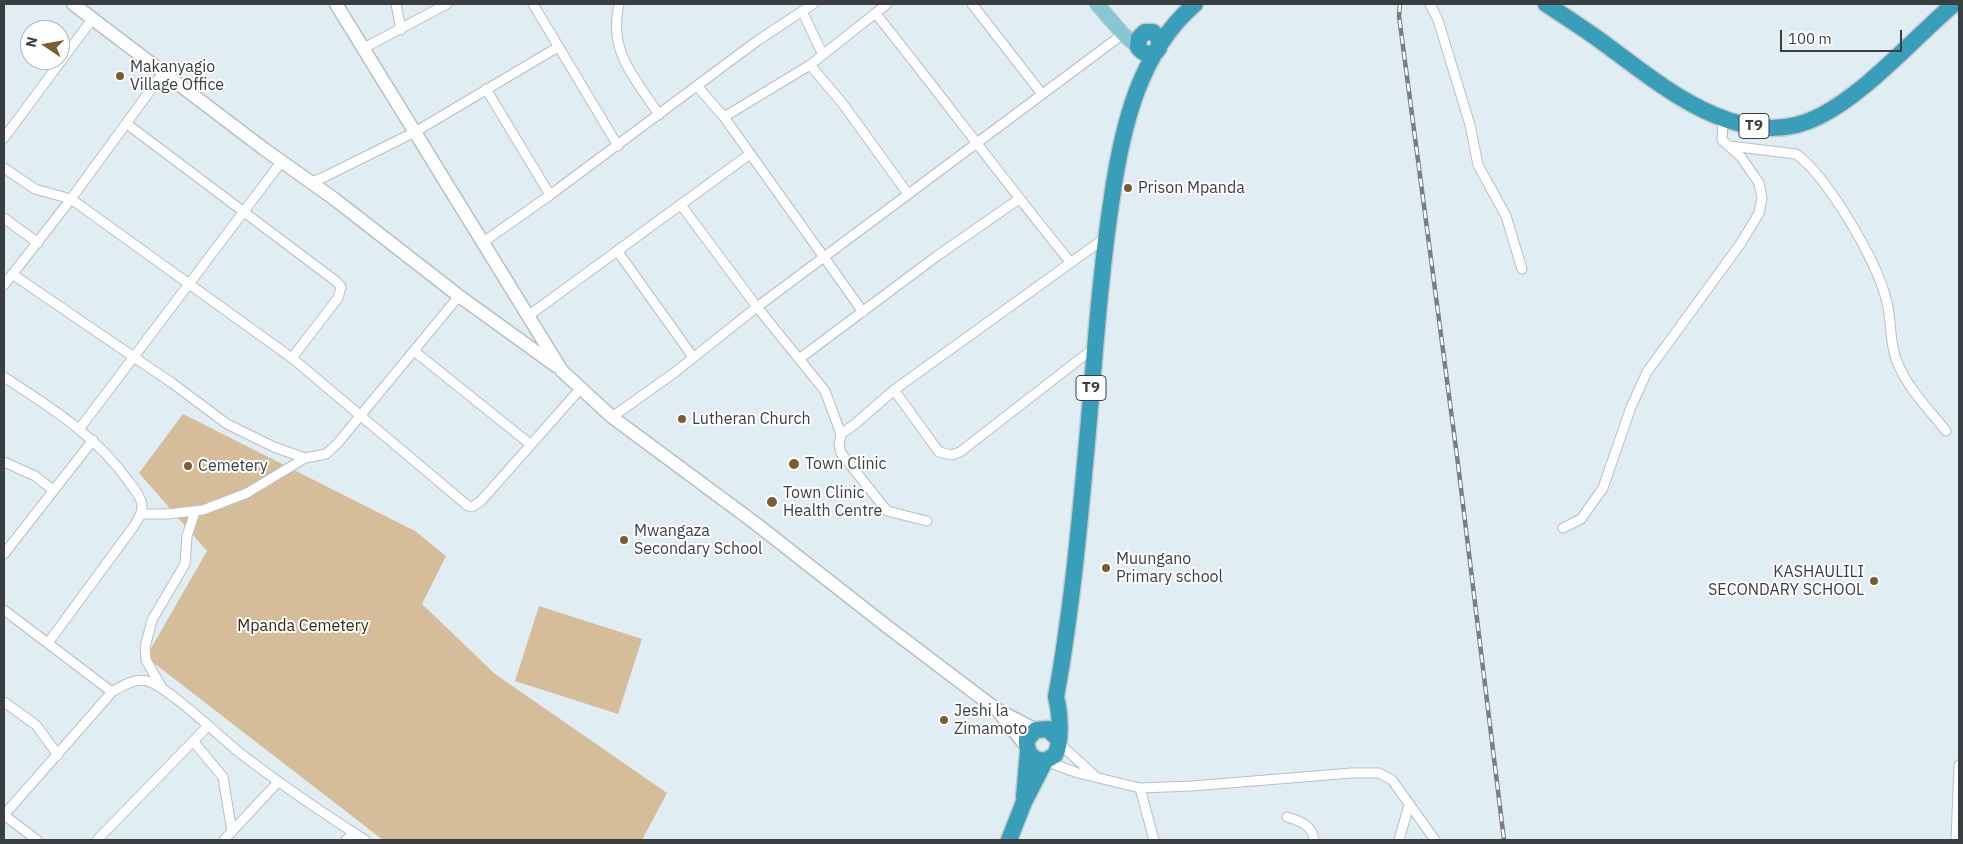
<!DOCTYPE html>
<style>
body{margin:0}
#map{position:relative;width:1963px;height:844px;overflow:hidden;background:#e0edf2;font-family:"IBM Plex Sans",sans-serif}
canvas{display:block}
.frame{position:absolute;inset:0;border:5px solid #393e40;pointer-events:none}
.north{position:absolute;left:20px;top:20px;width:50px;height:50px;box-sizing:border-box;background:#fff;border:1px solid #b0b2b3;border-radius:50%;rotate:282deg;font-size:14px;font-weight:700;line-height:20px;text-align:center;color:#393e40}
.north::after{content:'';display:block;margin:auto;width:18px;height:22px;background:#7a5d31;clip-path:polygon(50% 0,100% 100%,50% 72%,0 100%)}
.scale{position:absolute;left:1780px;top:30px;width:122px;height:22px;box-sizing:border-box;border:2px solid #393e40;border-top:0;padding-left:6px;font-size:15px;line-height:18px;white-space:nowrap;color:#393e40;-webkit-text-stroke:4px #fff;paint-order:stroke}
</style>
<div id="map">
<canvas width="1963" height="844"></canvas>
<div class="frame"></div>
<div class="north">N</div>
<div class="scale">100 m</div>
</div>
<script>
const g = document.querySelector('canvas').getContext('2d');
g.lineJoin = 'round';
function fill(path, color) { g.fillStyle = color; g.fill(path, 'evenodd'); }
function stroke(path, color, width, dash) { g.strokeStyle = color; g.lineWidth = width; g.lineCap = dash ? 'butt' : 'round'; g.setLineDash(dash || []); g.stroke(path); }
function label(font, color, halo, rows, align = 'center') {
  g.font = font + ' "IBM Plex Sans",sans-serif'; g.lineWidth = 4; g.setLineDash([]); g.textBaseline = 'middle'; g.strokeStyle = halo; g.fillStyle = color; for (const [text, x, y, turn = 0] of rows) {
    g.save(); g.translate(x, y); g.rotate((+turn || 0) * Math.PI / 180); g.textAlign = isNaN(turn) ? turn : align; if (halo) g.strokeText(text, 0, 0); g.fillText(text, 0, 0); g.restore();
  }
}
fill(new Path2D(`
 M183 414 415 531 446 556 422 604 495 674 667 793 642 840H383L146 657 207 551 139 473Z
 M539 606 642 639 618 714 515 681Z`), '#d6bd9a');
const street = new Path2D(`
 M396 4 401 30
 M533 4 618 146
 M619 4C608 52 634 76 659 115
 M972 4 1042 94
 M1430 4 1438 20 1470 125 1478 165 1506 216 1522 269
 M802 11 823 55
 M876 14C942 96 1004 181 1071 263
 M364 48 447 4
 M810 65 843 104 908 194
 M697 86 724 117 863 312
 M486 89 550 195
 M724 117 810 65 887 4
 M127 124 337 282 341 287 338 298 292 358
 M4 138 93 18
 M1730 146 1796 154C1827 176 1877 261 1886 299 1892 318 1889 340 1896 359 1906 387 1928 408 1946 431
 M4 168 35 189 71 199 292 358 468 506 472 507 481 501 581 388
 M313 181 320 179 415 132 558 47
 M681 205 757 307 825 391 841 434 839 445 841 453 887 511 927 521
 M4 218 38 243
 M482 243 550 195 757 41 813 4
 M618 252 693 357
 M12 274 172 383 227 424 274 447 305 458 326 454 337 444 459 296
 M4 285 71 199 163 73
 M528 316 750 154
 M414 351 530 444
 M799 359 937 256 1019 199
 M4 377C50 407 97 436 129 482 134 488 141 497 142 505 143 513 138 519 134 526L48 643
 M894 390 939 452 952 455 960 452 1094 348
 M612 417 674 373 757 307 1123 34
 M80 428 282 161
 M841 434 855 424 894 390 1105 238
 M4 462 35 476 53 490
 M141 514H167L203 510 247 493 305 458
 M1563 528 1581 519 1603 488 1631 407 1647 372 1741 243 1759 213 1762 198 1759 183 1741 157 1722 140 1723 118
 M4 554 93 440
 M4 610 112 692
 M162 688 146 660 145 647 152 620 185 564 187 536 195 512
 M4 702 36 725 58 755
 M193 741 223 777 232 832
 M1059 743 1095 776
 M1045 761 1078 773 1140 788 1192 786 1352 773H1379L1392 780 1435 840
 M1140 788 1154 840
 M4 815 112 692C122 686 135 678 147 681 166 685 221 738 240 753 280 784 323 813 365 840
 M4 815 37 840
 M1287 817C1301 821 1312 825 1314 840
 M97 840 207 727
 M224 840 278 782
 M346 840 354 833
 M1399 840 1409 805
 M1956 840 1959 765`);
const secondary = new Path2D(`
 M73 4 264 149 333 198 459 296 556 366
 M336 4 562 371 612 417 755 523 889 628 996 709 1036 730
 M998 711 1026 746`);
const primary = new Path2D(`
 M1097 4 1123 34 1138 47`);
const highway = new Path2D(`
 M1546 4C1566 17 1586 30 1605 44 1663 87 1744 156 1820 116 1867 92 1913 39 1954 4
 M1157 51C1150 56 1143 54 1138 47L1139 38 1145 32H1153L1159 38V48
 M1057 738 1048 729 1036 730 1027 739C1026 753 1032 760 1045 761L1055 755C1062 742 1060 712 1056 697 1072 609 1080 520 1088 431 1095 353 1100 275 1112 197 1122 128 1139 52 1195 4
 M1024 797 1028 752
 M1009 840 1024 802 1045 761`);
stroke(street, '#b4c0c4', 11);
stroke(secondary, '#b4c0c4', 15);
stroke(primary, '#c8c9ca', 16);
stroke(highway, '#c8c9ca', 19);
stroke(street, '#fff', 9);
stroke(secondary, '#fff', 12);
stroke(primary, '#88c5d5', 14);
stroke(highway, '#389eb9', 16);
const rail = new Path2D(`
 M1400 4 1399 16 1458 464 1504 840`);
stroke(rail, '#777f83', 4.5);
stroke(rail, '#fff', 2.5, [8]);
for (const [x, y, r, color] of [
 [120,76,5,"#7a5d31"],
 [1128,188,5,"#7a5d31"],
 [682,419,5,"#7a5d31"],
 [794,464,6,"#7a5d31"],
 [188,466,5,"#7a5d31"],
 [772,502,6,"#7a5d31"],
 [624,540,5,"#7a5d31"],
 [1106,568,5,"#7a5d31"],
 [1874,581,5,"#7a5d31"],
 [944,720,5,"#7a5d31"]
]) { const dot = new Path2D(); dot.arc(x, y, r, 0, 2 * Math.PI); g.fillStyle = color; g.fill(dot); stroke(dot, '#fff', 2); }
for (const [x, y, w] of [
 [1754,126,30],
 [1091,388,30]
]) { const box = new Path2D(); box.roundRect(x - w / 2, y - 12.5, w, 25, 4); g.fillStyle = '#fff'; g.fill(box); stroke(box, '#393e40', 1); }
label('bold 15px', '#393e40', null, [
 ["T9",1754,126],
 ["T9",1091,388]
]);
label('16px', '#393e40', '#fff', [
 ["Makanyagio",130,67],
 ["Village Office",130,85],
 ["Prison Mpanda",1138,188],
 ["Lutheran Church",692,419],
 ["Town Clinic",805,464],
 ["Cemetery",198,466],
 ["Town Clinic",783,493],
 ["Health Centre",783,511],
 ["Mwangaza",634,531],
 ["Secondary School",634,549],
 ["Muungano",1116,559],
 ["Primary school",1116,577],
 ["KASHAULILI",1864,572,"right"],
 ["SECONDARY SCHOOL",1864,590,"right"],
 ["Jeshi la",954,711],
 ["Zimamoto",954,729]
], 'left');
label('16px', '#38270d', '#fff', [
 ["Mpanda Cemetery",303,626]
]);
</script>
